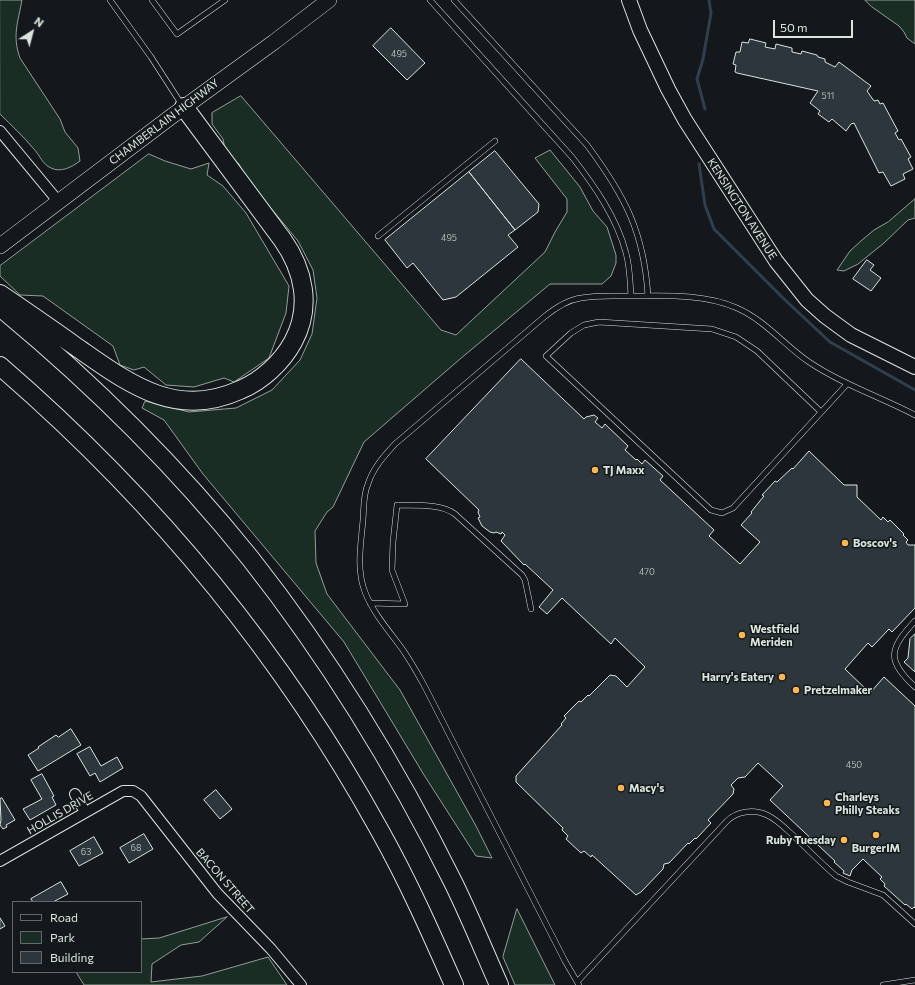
<!DOCTYPE html>
<style>
body{margin:0}
#map{position:relative;width:915px;height:985px;overflow:hidden;background:#14181c;font-family:Commissioner,sans-serif}
canvas{display:block}
.legend{position:absolute;left:12px;top:901px;width:130px;height:72px;box-sizing:border-box;background:#14181c;border:1px solid #626a69;margin:0;padding:5px 7px;list-style:none;font-size:12px;color:#d8e6dc}
.legend li{display:flex;align-items:center;gap:8px;height:20px}
.legend b{width:20px;border:1px solid #626a69}
.north{position:absolute;left:12px;top:12px;width:40px;height:40px;-webkit-text-stroke:3px #14181c;paint-order:stroke;rotate:36deg;font-size:11px;font-weight:700;line-height:16px;text-align:center;color:#d8e6dc}
.north::after{content:'';display:block;margin:auto;width:14px;height:18px;background:#d8e6dc;clip-path:polygon(50% 0,100% 100%,50% 72%,0 100%)}
.scale{position:absolute;left:773px;top:20px;width:80px;height:18px;box-sizing:border-box;border:2px solid #d8e6dc;border-top:0;padding-left:5px;font-size:12px;line-height:14px;white-space:nowrap;color:#d8e6dc;-webkit-text-stroke:3px #14181c;paint-order:stroke}
</style>
<div id="map">
<canvas width="915" height="985"></canvas>
<ul class="legend">
<li><b style="height:5px;background:#14181c"></b>Road</li>
<li><b style="height:11px;background:#1a2d24"></b>Park</li>
<li><b style="height:11px;background:#2c363c"></b>Building</li>
</ul>
<div class="north">N</div>
<div class="scale">50 m</div>
</div>
<script>
const g = document.querySelector('canvas').getContext('2d');
g.lineJoin = 'round';
function fill(path, color) { g.fillStyle = color; g.fill(path, 'evenodd'); }
function stroke(path, color, width, dash) { g.strokeStyle = color; g.lineWidth = width; g.lineCap = dash ? 'butt' : 'round'; g.setLineDash(dash || []); g.stroke(path); }
function label(font, color, halo, rows, align = 'center') {
  g.font = font + ' Commissioner,sans-serif'; g.lineWidth = 3; g.setLineDash([]); g.textBaseline = 'middle'; g.strokeStyle = halo; g.fillStyle = color; for (const [text, x, y, turn = 0] of rows) {
    g.save(); g.translate(x, y); g.rotate((+turn || 0) * Math.PI / 180); g.textAlign = isNaN(turn) ? turn : align; if (halo) g.strokeText(text, 0, 0); g.fillText(text, 0, 0); g.restore();
  }
}
const green = new Path2D(`
 M0 0H22C18 22 12 36 20 58L60 119 65 132 78 148 80 161C72 167 61 173 51 168 43 165 39 154 33 148 23 136 11 125 0 114Z
 M865 0H915V44L907 38 904 32 899 26 872 7Z
 M241 96 441 330 456 335 545 252 555 232 567 212V199L535 158 550 150 580 187 593 211 607 227 616 255V263L611 276 602 284H550L460 359 364 442 333 507 327 512 315 531 316 563 327 594 400 690 476 826 492 858 476 856 424 775 344 642 203 474 164 420 142 408 145 401 189 412 236 408 272 390 300 360 312 334 317 298 313 270 298 241 246 178 239 164 226 155 223 139 212 124V113Z
 M149 154 165 161 191 169 209 163 207 175 223 186 246 213 289 286 286 313 269 358 234 382 224 378 194 387 166 385 144 367 134 370 120 365 113 346 43 296 20 295 0 276V266Z
 M915 199V218L908 220 884 243 858 264 844 271 837 270 850 251 862 240 874 230 888 222Z
 M517 909 555 985H515L503 957Z
 M227 917 199 942 181 945 152 964 151 982 202 976 268 957 287 985H84L76 972H141V939L159 938Z`);
fill(green, '#1a2d24');
stroke(green, '#939e99', 1);
stroke(new Path2D(`
 M705 109 697 79 703 59 711 13 709 0
 M699 164 705 205 714 229 783 298 830 342 915 390`), '#2f3f4d', 3);
const building = new Path2D(`
 M391 28 425 63 407 80 373 46Z
 M750 39 766 43 765 47 775 49 776 44 792 48V52L801 54 802 51 817 55 818 57 825 59V62L835 67 839 62 871 86 867 91 874 101 878 100 880 104 883 103 898 131 895 133 899 140 901 139 911 157 908 159 913 169 903 174 905 179 891 186 883 172 879 173 854 123 851 124 846 131 832 119 829 122 818 114 820 111 810 103 818 91 737 73 735 72 736 65 733 64 736 52H740L742 42 748 43Z
 M495 151 539 204 538 212 515 230 469 172Z
 M469 172 515 230 508 235 518 247 456 297 443 300 413 263 407 268 385 240Z
 M867 260 874 265 870 270 881 278 871 291 853 279Z
 M521 359 584 419 586 417 594 415 598 418 595 422 602 428 605 424 628 446 625 450 636 460 637 459 642 464 645 460 663 476 660 480 714 530 709 536 740 564 760 542 741 525 752 513 751 512 764 496 762 495 775 481 777 482 792 468 793 469 809 451 844 485H857V497L881 520 883 517 888 522 890 520 904 534 903 535 908 540 906 542 908 545H915V608L892 632 889 629 872 647 868 643 845 669 870 693 884 677 915 706V908L914 907 912 909 906 904 905 905 884 886 885 884 880 879 882 877 863 859 852 870 850 876 843 873 844 871 834 862 835 861 770 800 783 786 758 763 745 777 738 778 731 785 734 789 733 794 708 820 711 823 696 839 695 838 689 844 688 843 669 863 664 864 663 869 641 892 636 895 592 855 591 857 584 851 581 853 566 839 568 836 562 830 563 828 516 782V776L562 725 561 724 566 718 564 716 579 701 581 702 588 695 589 696 610 675 616 676 627 687 645 667 615 638 611 644 562 598 547 614 539 607 553 590 525 564 524 565 501 541 505 535 502 532 501 534 496 532 494 533 490 532 482 526 478 518 480 517 478 512 479 510 426 459Z
 M915 634V672L904 662 908 658 910 639Z
 M71 729 81 745 38 771 28 755 39 748 38 747 56 735 58 737Z
 M90 747 101 766 117 757 123 768 100 782 95 773 90 776 77 754Z
 M42 774 54 796 52 797 56 805 30 820 23 809 42 799 31 780Z
 M216 790 232 809 220 819 204 800Z
 M2 798 15 820 6 825 7 827 3 829 0 825 1 820 0 799Z
 M144 834 153 849 129 863 120 848Z
 M94 837 103 853 79 866 70 851Z
 M61 882 68 894 53 902H33L31 899Z
 M0 918 5 926 0 929Z`);
fill(building, '#2c363c');
stroke(building, '#d8e6dc', 1);
const lane = new Path2D(`
 M110 0 151 57 182 105
 M152 0 177 34 225 0
 M430 0 572 157C594 185 617 218 626 253 630 267 630 282 631 296
 M454 0 587 145C625 196 644 232 648 296
 M378 236 495 141
 M821 412 757 351 736 337 712 329 599 322 584 325 571 333 546 356 711 510 722 513 733 508 837 395 847 384
 M370 603 405 604 392 570 393 542 397 505C416 506 440 503 455 514L522 575 525 580 531 609
 M915 621C889 649 886 660 915 687
 M577 982 727 821C737 811 754 809 767 815 778 820 787 830 796 838 809 851 822 864 836 876L848 882 883 895 915 924
 M579 985 565 961 425 687C418 674 411 662 403 650 390 632 373 613 365 592 356 569 361 543 363 520 364 508 363 495 368 484 373 468 384 456 395 444L544 317C555 308 567 300 581 298 596 295 612 296 627 296 663 296 703 293 737 308 766 321 784 345 809 362 842 384 880 397 915 415
 M883 985 915 980`);
const street = new Path2D(`
 M0 131 58 201
 M75 794 85 812
 M0 861 123 791H133L141 796 217 893 271 949 301 985`);
const secondary = new Path2D(`
 M629 0 640 30 668 89 685 120 776 261 807 300 825 316 851 335 915 367`);
const primary = new Path2D(`
 M0 246 172 116 274 42 329 0`);
const highway = new Path2D(`
 M0 294C25 311 50 328 75 346 127 382 174 420 240 390 262 381 282 362 293 342 312 307 304 270 282 239L184 107
 M0 307C91 382 176 466 250 558 328 657 398 771 454 884 470 917 484 951 499 985
 M0 366C153 498 282 653 380 831 408 881 431 933 454 985`);
stroke(lane, '#d8e6dc', 6);
stroke(street, '#d8e6dc', 12);
stroke(secondary, '#d8e6dc', 16);
stroke(primary, '#d8e6dc', 16);
stroke(highway, '#d8e6dc', 20);
stroke(lane, '#14181c', 5);
stroke(street, '#14181c', 10);
stroke(secondary, '#14181c', 14);
stroke(primary, '#14181c', 15);
stroke(highway, '#14181c', 18);
for (const [x, y, r, color] of [
 [595,470,4,"#ffb74d"],
 [845,543,4,"#ffb74d"],
 [742,635,4,"#ffb74d"],
 [782,677,4,"#ffb74d"],
 [796,690,4,"#ffb74d"],
 [621,788,4,"#ffb74d"],
 [827,803,4,"#ffb74d"],
 [876,835,4,"#ffb74d"],
 [844,840,4,"#ffb74d"]
]) { const dot = new Path2D(); dot.arc(x, y, r, 0, 2 * Math.PI); g.fillStyle = color; g.fill(dot); stroke(dot, '#14181c', 1.5); }
label('9px', '#adbab4', null, [
 ["495",399,54],
 ["511",828,96],
 ["495",449,238],
 ["470",647,572],
 ["450",854,765],
 ["68",136,848],
 ["63",86,852]
]);
label('11px', '#d8e6dc', '#14181c', [
 ["CHAMBERLAIN HIGHWAY",164,122,-37],
 ["KENSINGTON AVENUE",742,209,57],
 ["HOLLIS DRIVE",60,813,-30],
 ["BACON STREET",225,881,49]
]);
label('bold 11px', '#d8e6dc', '#14181c', [
 ["TJ Maxx",603,470],
 ["Boscov's",853,543],
 ["Westfield",750,629],
 ["Meriden",750,642],
 ["Harry's Eatery",774,677,"right"],
 ["Pretzelmaker",804,690],
 ["Macy's",629,788],
 ["Charleys",835,797],
 ["Philly Steaks",835,810],
 ["Ruby Tuesday",836,840,"right"],
 ["BurgerIM",876,848,"center"]
], 'left');
</script>
